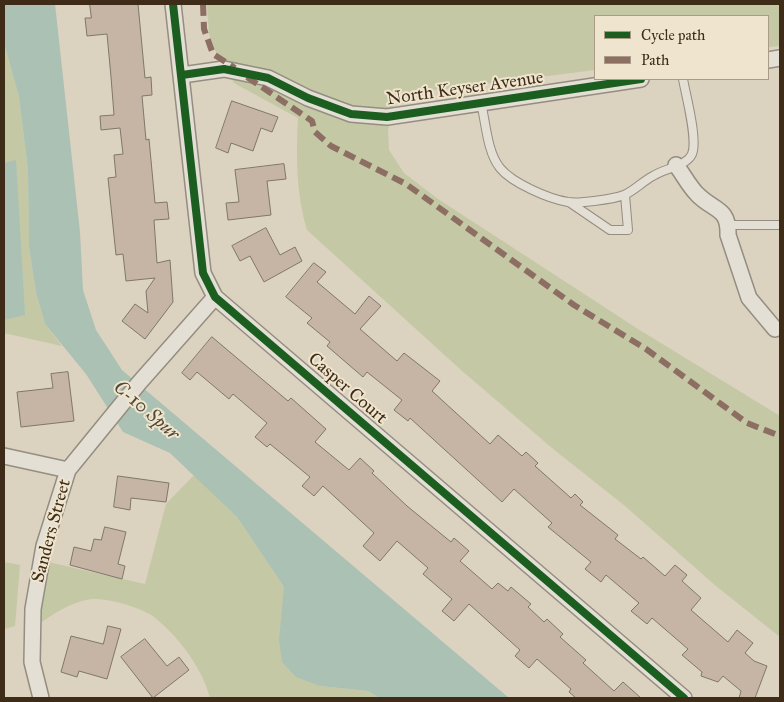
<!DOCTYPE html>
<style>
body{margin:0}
#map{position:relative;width:784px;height:702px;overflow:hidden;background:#dbd2bf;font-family:"IM FELL Great Primer",serif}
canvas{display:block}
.frame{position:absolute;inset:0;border:5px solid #3f2c18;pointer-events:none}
.legend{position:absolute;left:594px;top:15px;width:175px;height:65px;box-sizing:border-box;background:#efe5ce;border:1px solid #a99b85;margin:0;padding:6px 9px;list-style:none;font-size:15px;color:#3f2c18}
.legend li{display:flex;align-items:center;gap:10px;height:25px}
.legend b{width:25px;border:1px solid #a99b85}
</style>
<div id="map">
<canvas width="784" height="702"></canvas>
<div class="frame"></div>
<ul class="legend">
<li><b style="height:6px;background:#1b5e20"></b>Cycle path</li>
<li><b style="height:6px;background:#8d6e63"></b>Path</li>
</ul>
</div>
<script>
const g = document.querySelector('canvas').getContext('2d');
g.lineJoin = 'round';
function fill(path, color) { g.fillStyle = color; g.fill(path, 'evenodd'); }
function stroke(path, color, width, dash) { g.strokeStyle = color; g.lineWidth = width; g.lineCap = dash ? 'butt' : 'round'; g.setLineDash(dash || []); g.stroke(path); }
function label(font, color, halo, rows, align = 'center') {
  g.font = font + ' "IM FELL Great Primer",serif'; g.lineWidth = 4; g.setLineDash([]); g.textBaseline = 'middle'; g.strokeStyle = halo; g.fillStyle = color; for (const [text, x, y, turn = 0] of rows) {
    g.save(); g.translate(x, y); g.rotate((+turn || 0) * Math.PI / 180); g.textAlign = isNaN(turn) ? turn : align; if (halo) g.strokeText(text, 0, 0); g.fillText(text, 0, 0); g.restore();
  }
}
fill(new Path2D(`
 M207 4H780V46L768 47V16H595V70L397 95 388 130 389 150 404 173 438 199 638 329 780 416V637L716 586 625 506 552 448 461 370 307 230C296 194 296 156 298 118L234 83 215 50 209 34Z
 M4 43 19 97 28 170 29 246 36 293 45 324 62 346 4 333Z
 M194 475 237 517 284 587 320 686 368 691 379 698H210C203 669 178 636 154 617 141 607 108 598 92 599 73 601 55 613 40 623L48 562 145 584 166 504Z
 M4 562 20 565 15 626 4 629Z`), '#c4c8a5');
fill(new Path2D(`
 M5 4H55L80 232 83 290 96 330 122 370 509 698H379L368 691 320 686 296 677 282 662 279 640 284 587 237 517 170 453 123 432 86 374 45 324 36 293 29 246 28 170 19 97 4 43Z
 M16 160 25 315 4 320V163Z`), '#abc1b3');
const building = new Path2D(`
 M90 4H138L145 78 151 77 152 95 142 96 146 140 149 139 155 203 167 202 169 219 154 220 157 263 170 260 173 302 145 339 122 321 135 304 148 313 146 291 155 278 126 281 123 254 116 255 108 178 116 177 114 155 123 154 120 128 101 130 100 116 114 115 111 77 107 34 87 36 85 18H91Z
 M232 101 278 117 272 132 261 128 253 151 231 143 228 153 216 148Z
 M284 164 286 179 267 181 271 215 228 220 226 203 239 202 235 170Z
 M266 228 280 255 295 247 302 261 264 282 250 256 240 261 232 246Z
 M314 263 326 272 317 282 355 314 369 296 381 306 360 329 397 361 404 353 440 381 432 391 490 444 498 435 522 456 526 452 538 463 535 466 571 498 575 494 583 502 580 505 618 535 615 539 641 559 643 557 665 576 675 565 687 575 682 581 701 598 691 610 728 642 737 630 753 643 745 653 754 661 767 666 755 698H739L741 691 723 676 718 682 701 676 702 672 682 655 688 649 652 618 647 624 631 611 639 603 606 575 601 582 585 569 591 562 548 527 552 523 514 489 502 502 410 418 408 421 394 410 402 400 367 372 363 377 327 346 330 342 307 323 312 318 286 297Z
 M212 337 288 401 291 398 326 429 315 442 349 470 360 458 374 471 372 473 407 506 451 542 454 538 469 551 460 561 492 589 498 583 508 591 511 587 531 604 528 607 544 622 547 619 563 634 560 637 586 660 583 663 614 691 623 682 641 698H576L569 692 571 689 537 659 529 668 515 656 520 650 469 604 454 621 442 611 452 599 423 574 428 568 397 541 380 561 363 546 374 533 323 486 314 496 302 486 310 477 270 444 267 447 255 437 267 423 233 394 229 399 197 372 190 380 182 373Z
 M68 372 74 421 21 427 17 392 53 388 51 374Z
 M118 476 169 483 166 502 131 498 130 510 114 507Z
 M105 527 126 532 118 564 125 566 122 579 70 565 74 547 91 551 94 539 101 540Z
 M108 626 121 629 107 679 79 671 77 677 61 672 71 636 103 644Z
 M145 639 167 666 179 657 189 670 153 698 121 657Z`);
fill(building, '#c6b5a4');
stroke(building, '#7e776a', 1);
const lane = new Path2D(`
 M481 103C486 123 487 152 500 168 512 183 549 199 568 202 578 204 614 199 624 195 634 191 643 181 653 176 663 169 687 166 692 154 698 140 686 96 683 79
 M569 202 610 230H628L625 195
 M728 225H780`);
const street = new Path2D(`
 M173 4 203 273 215 297 684 698
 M768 60 780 58
 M182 75 224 69 268 78 308 98 351 114 387 117 641 79
 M676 165C683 174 689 186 697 194 713 211 729 207 728 235L749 298 775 329
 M4 456 68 470
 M41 698 32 662 33 609 44 546 68 470 139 383 215 297`);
stroke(lane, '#958d80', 10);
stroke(street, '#958d80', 18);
stroke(lane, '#e3dfd5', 8);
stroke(street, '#e3dfd5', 15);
stroke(new Path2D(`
 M203 4 204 29 213 54 235 68
 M247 77 312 121 315 132 331 146 406 184 574 305 646 349 747 423 780 436`), '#8d6e63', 6, [12, 6]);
stroke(new Path2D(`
 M173 4 203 273 215 297 684 698
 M182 75 224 69 268 78 308 98 351 114 387 117 641 79`), '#1b5e20', 8);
label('18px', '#3f2c18', '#efe5ce', [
 ["North Keyser Avenue",465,89,-8],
 ["Casper Court",347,389,41],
 ["Sanders Street",52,531,-75]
]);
label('italic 19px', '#514836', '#efe5ce', [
 ["C-10 Spur",146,411,41]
]);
</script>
